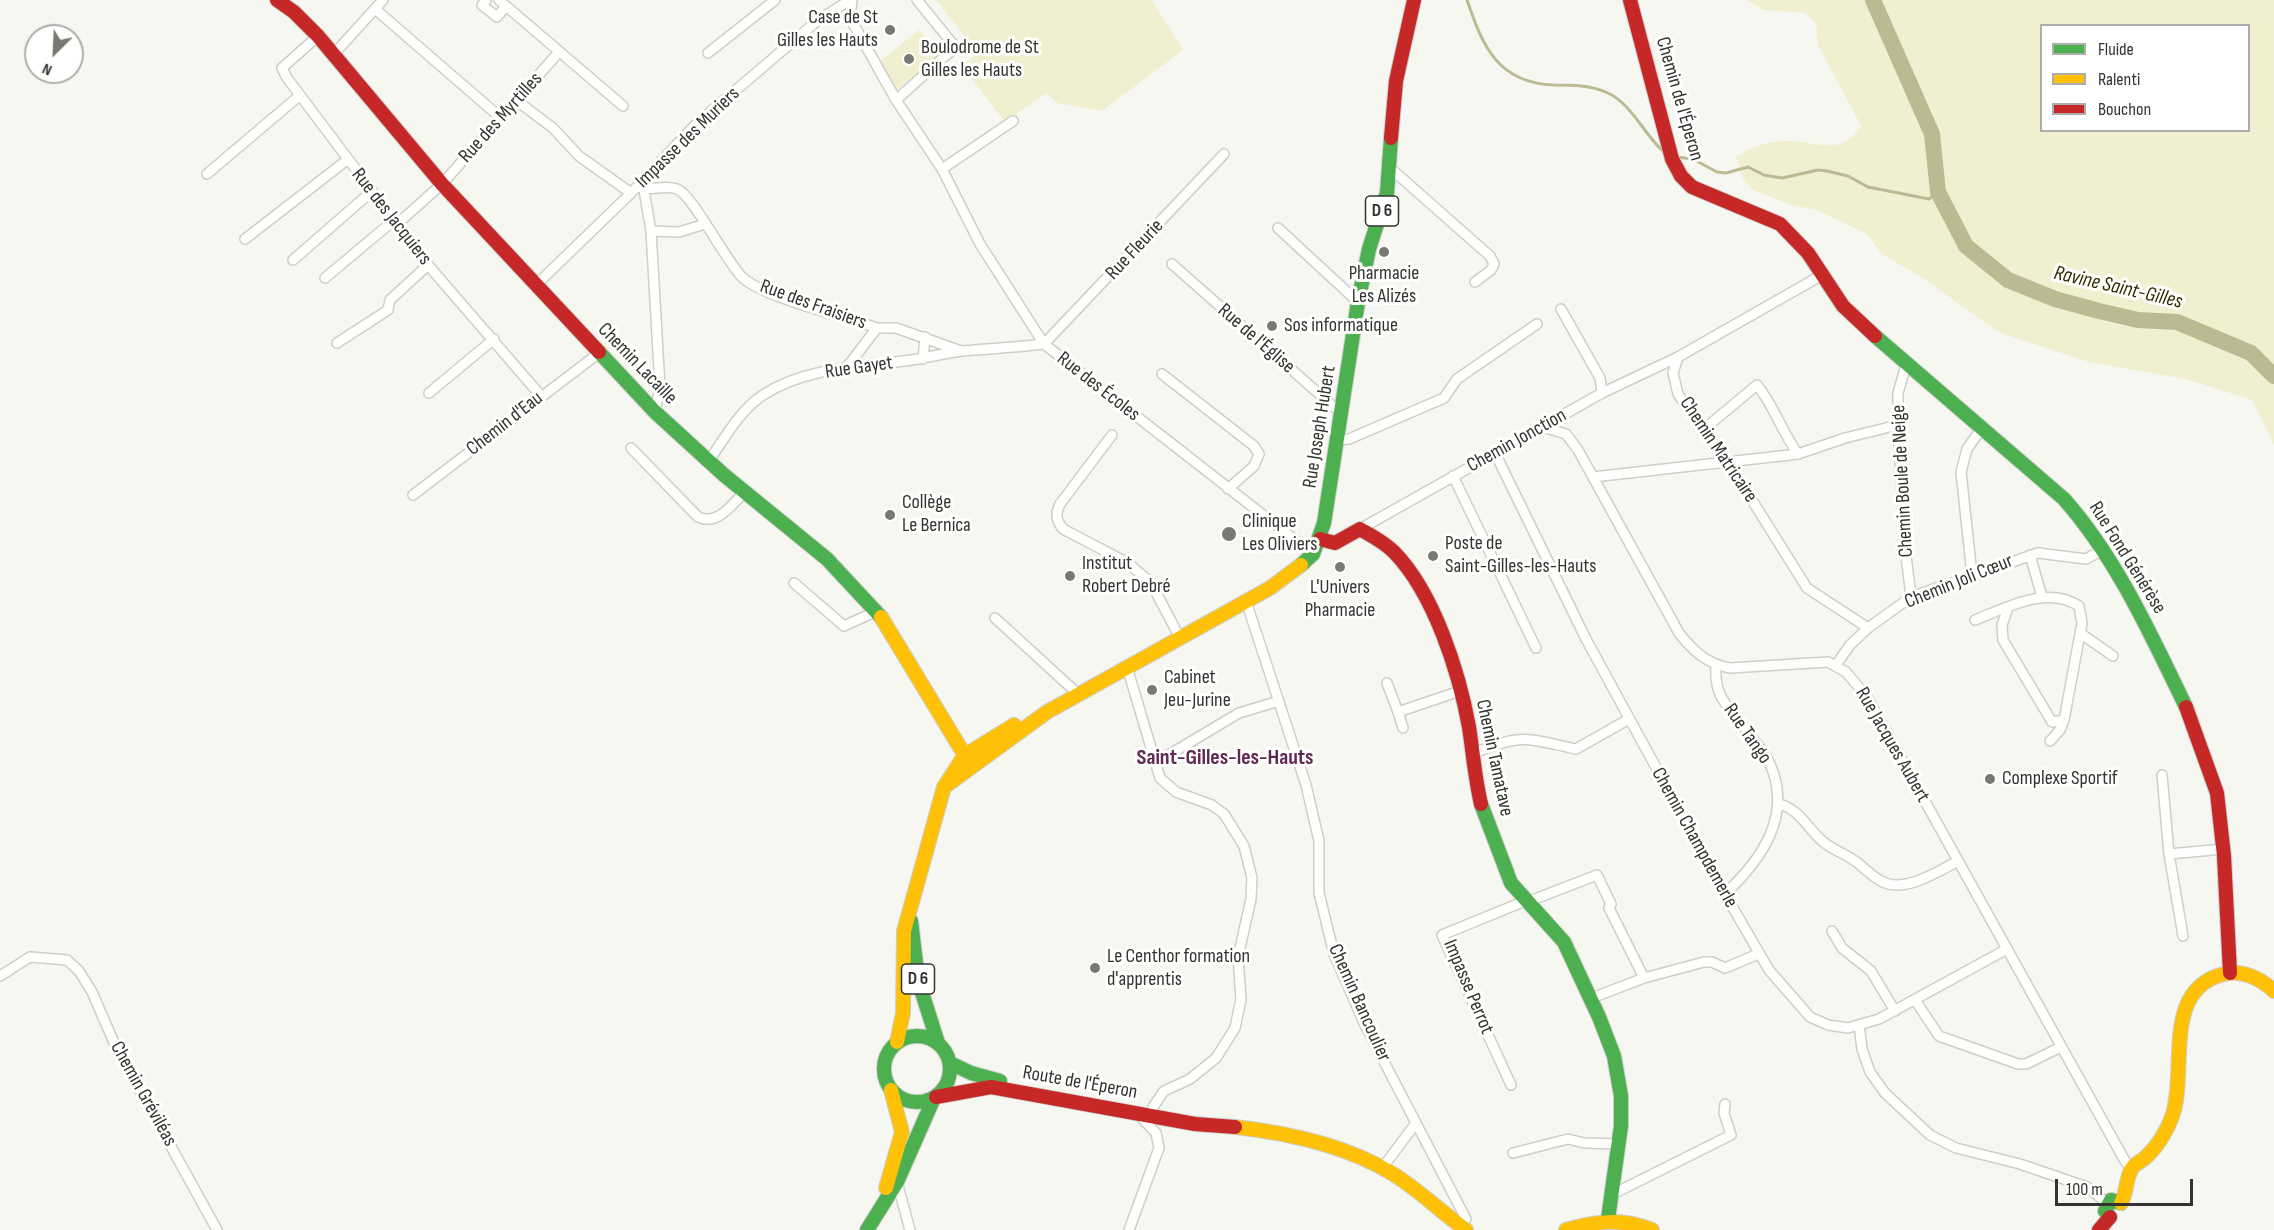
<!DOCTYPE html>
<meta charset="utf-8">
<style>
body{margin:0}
#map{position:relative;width:2274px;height:1230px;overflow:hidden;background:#f7f7f2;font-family:"Sofia Sans Condensed",sans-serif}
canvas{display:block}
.legend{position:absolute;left:2040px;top:24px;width:210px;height:108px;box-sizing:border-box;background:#fffffe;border:2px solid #adadac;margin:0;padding:8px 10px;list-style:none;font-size:18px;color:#333331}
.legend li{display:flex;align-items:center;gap:12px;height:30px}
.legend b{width:30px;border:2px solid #adadac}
.north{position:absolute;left:24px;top:24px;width:60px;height:60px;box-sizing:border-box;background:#fffffe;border:2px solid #adadac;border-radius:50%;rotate:204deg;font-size:16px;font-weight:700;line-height:24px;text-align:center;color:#333331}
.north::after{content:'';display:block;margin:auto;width:21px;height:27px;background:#787875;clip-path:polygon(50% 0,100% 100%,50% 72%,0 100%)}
.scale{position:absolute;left:2055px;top:1179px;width:138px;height:27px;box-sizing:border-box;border:3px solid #333331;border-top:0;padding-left:8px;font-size:18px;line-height:21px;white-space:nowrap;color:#333331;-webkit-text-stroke:4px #fffffe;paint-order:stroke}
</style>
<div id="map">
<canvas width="2274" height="1230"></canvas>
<ul class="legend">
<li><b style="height:8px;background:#4caf50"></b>Fluide</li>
<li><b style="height:8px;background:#ffc107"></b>Ralenti</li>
<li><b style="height:8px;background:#c62828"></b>Bouchon</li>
</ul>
<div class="north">N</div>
<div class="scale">100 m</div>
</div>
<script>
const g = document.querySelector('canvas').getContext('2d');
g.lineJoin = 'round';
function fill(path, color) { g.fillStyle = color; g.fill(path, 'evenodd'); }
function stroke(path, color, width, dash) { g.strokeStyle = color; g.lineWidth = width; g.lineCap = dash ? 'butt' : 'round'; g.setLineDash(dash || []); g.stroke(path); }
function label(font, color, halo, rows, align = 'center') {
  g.font = font + ' "Sofia Sans Condensed",sans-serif'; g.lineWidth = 6; g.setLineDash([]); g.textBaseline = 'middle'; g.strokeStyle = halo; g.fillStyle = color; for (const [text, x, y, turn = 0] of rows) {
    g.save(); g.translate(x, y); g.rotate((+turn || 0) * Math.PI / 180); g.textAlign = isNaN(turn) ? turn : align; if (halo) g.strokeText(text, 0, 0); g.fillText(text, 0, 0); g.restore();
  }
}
fill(new Path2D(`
 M936 0H1152L1183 50 1102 111 1057 103 1046 93 1005 122 962 66 978 53Z
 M1747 0H2274V445L2252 400 2185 379 2089 362 2000 333 1921 277 1882 254 1867 234 1817 210 1791 205 1753 190 1743 179 1736 157C1749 148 1763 143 1779 141 1810 138 1840 160 1861 126L1818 45 1816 24 1805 13 1764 10ZM2042 26H2248V130H2042Z
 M919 30 940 56 896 90 878 63Z`), '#f0f0d0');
stroke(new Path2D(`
 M1467 0C1483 47 1498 83 1554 85 1572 85 1591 85 1608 93 1633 105 1644 135 1664 152
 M1676 157 1693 159 1717 172 1726 173 1748 167 1764 175 1782 178 1818 170 1827 171 1848 176 1868 187 1929 199 1938 192`), '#bbba93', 3);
stroke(new Path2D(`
 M1873 0 1932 134 1938 192 1966 246 2008 280 2055 299 2099 311 2138 320 2177 322 2251 353 2274 376`), '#bbba93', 16);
const street = new Path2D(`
 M486 0 482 5 497 17 506 6
 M499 0 623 106
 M852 0 850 18 896 100 942 169 980 244 1044 344 1313 554
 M375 9 501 118
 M318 36 282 68 287 78 428 265 541 396
 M708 53 775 0
 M333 55 383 0
 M896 100 952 50V43L917 0
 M517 101 553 128 579 156 631 193
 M1389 167 1490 256 1494 264 1491 270 1475 282
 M942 169 1013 121
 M207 174 299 96
 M637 187C651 192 662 184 677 189 693 195 726 262 743 278 766 298 845 317 877 328H896L961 351
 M644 190 651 231 660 387 655 412
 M396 225 442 184 559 52
 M1278 228 1358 302
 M651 231 679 232 705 224
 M245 239 347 160
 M293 260 371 192
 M1172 264 1335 408 1343 410
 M325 278 393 221
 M535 286 631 193 696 124 817 21 850 0
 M1561 309 1600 378 1602 393
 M337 343 388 310 390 300 428 265
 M1044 344 1224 154
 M1678 357 1673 373 1678 394 1745 489 1807 588 1868 628
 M923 359 925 337
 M1906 365 1898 393V425L1905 547 1911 597
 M847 367 877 328
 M1162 374 1254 446 1259 454 1254 466 1228 489
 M429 393 494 339
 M1543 427 1566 434 1578 450 1679 633C1693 651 1707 664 1730 668L1828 662 1846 672 1867 697 2125 1161 2132 1169
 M1703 430 1757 385C1774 406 1782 432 1798 454
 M1112 435 1060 504C1055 514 1056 520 1063 529L1128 563 1151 583 1180 638
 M1338 440 1349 439 1444 398 1457 379 1537 324
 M631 448 698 517C718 526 731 505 745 492
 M1495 453 1586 639 1725 894 1769 970 1810 1017 1828 1025 1848 1028 1879 1019 2007 949
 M708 462C725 438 739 411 763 395 804 368 857 367 904 361 923 359 943 353 962 351 990 349 1017 347 1044 344
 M1453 476 1536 648
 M1593 477 1798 454 1845 438 1898 425
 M413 495 599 353
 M1360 529 1602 393 1678 357 1822 275
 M2030 555 2042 597
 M1972 575 1961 472 1967 449 1981 429
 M794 583 844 626 877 611
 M1246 601 1306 785 1319 841V893L1334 954 1366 1027 1466 1219
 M2008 608 2002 625 2003 640 2052 722 2064 720
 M995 618 1078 694
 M1975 620C2006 608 2047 585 2079 606L2082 623 2064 720 2060 730 2050 741
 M2080 633 2113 656
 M1836 665 1850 645 1868 628 1911 597 2038 553 2086 559 2102 550
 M1716 666C1714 696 1726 704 1743 726 1752 738 1764 750 1770 764 1793 816 1761 860 1725 894
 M1127 667 1160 778 1176 792 1212 805 1224 814 1244 846 1252 878 1251 899 1238 957 1241 999 1235 1028 1216 1058 1190 1079 1164 1091 1153 1107
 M1387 683 1398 712 1460 691
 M1398 712 1403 728
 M1472 754C1521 733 1525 738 1576 749L1629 719
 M1155 763 1239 713 1279 701
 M2162 775 2169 854 2183 936
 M1779 804C1799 809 1806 826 1820 839 1830 849 1844 853 1855 861 1864 867 1871 876 1881 881 1904 894 1937 872 1958 861
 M2169 854 2223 849
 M1527 902 1597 875 1611 904 1609 908 1644 978
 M1832 931 1842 948 1871 971 1895 1011
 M0 976 30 957 67 960 79 971 92 992 115 1045 217 1230
 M1589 999 1644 978 1704 962H1712L1725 968 1758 954
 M1915 1000 1939 1036 2018 1064H2026L2061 1047
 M1859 1025 1862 1049 1870 1072 1885 1093 1930 1135 1956 1148 2020 1164 2087 1187 2107 1203
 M1511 1085 1442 935 1525 901
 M1513 1153 1568 1139 1584 1143 1619 1144
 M1383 1167 1416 1123
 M897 1182 910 1230
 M1611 1195 1731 1135 1724 1113 1725 1104
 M1129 1230 1159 1148 1156 1133 1138 1114`);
const fast = new Path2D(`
 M1875 336 2064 499C2117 559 2151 635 2186 707
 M599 352 655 412 724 475 827 559 881 617
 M1301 565 1313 554 1324 523 1358 302 1369 249 1387 193 1391 138
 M1481 804 1511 883 1564 942 1599 1017 1614 1056 1621 1096V1126L1608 1219
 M911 921 918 980 938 1043
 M884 1069a33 33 0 1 1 66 0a33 33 0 1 1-66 0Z
 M950 1063 971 1073 1000 1081
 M2110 1217 2105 1211 2111 1200 2121 1203
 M867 1230 897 1182 934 1098`);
const slow = new Path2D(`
 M881 617 964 754
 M944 787 1047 712 1270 588 1301 565
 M897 1042 903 1013 904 931 944 787 964 756 1014 725
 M1235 1127C1289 1133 1346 1145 1393 1174 1419 1190 1441 1212 1466 1230
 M886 1188 902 1132 891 1090
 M2121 1203C2127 1192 2126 1178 2132 1168 2136 1163 2142 1161 2146 1157 2158 1146 2168 1129 2173 1114 2187 1067 2162 989 2224 974 2242 969 2261 979 2274 991
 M1566 1230C1596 1221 1622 1218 1652 1230`);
const jam = new Path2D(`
 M277 0 294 12 318 36 442 184 599 352
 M1630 0 1672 159 1681 176 1692 187 1780 224 1808 253 1843 306 1875 336
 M1391 138 1396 81 1414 0
 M1320 539 1335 543 1360 529C1372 536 1384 542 1394 552 1434 593 1459 672 1469 727 1473 753 1475 779 1481 804
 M2186 707 2217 793 2224 856 2230 973
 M936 1097 991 1087 1195 1124 1235 1127
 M2099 1230 2110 1217`);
stroke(street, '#cececa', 12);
stroke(fast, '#cececa', 16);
stroke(slow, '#cececa', 16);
stroke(jam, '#cececa', 16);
stroke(street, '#fefefd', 9);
stroke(fast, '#4caf50', 14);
stroke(slow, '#ffc107', 14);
stroke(jam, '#c62828', 14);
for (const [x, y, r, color] of [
 [890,30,6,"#787875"],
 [909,59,6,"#787875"],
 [1384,252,6,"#787875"],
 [1272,326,6,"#787875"],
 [890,515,6,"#787875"],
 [1229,534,8,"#787875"],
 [1433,556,6,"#787875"],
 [1340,567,6,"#787875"],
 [1070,576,6,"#787875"],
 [1152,690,6,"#787875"],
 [1990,779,6,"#787875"],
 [1095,968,6,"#787875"]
]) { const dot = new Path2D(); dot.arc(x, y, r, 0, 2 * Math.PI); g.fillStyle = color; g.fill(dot); stroke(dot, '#fffffe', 2); }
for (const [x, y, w] of [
 [1382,211,33],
 [918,979,33]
]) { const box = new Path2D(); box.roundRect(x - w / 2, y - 15, w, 30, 4.5); g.fillStyle = '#fffffe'; g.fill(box); stroke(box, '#333331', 1.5); }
label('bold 18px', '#333331', null, [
 ["D 6",1382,211],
 ["D 6",918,979]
]);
label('20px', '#333331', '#fffffe', [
 ["Case de St",878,18,"right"],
 ["Gilles les Hauts",878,41,"right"],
 ["Boulodrome de St",921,48],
 ["Gilles les Hauts",921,71],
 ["Pharmacie",1384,274,"center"],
 ["Les Alizés",1384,297,"center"],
 ["Sos informatique",1284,326],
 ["Collège",902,503],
 ["Le Bernica",902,526],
 ["Clinique",1242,522],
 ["Les Oliviers",1242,545],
 ["Poste de",1445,544],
 ["Saint-Gilles-les-Hauts",1445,567],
 ["Institut",1082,564],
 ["Robert Debré",1082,587],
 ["L'Univers",1340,588,"center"],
 ["Pharmacie",1340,611,"center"],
 ["Cabinet",1164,678],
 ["Jeu-Jurine",1164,701],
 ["Complexe Sportif",2002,779],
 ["Le Centhor formation",1107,957],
 ["d'apprentis",1107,980]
], 'left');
label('20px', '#333331', '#fffffe', [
 ["Chemin de l'Éperon",1679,99,74],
 ["Rue des Myrtilles",501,118,-48],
 ["Impasse des Muriers",688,138,-44],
 ["Rue des Jacquiers",391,217,52],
 ["Rue Fleurie",1135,250,-47],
 ["Rue des Fraisiers",813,305,20],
 ["Rue de l'Église",1256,339,41],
 ["Chemin Lacaille",637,364,46],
 ["Rue Gayet",859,368,-8],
 ["Rue des Écoles",1098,387,38],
 ["Chemin d'Eau",505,424,-38],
 ["Rue Joseph Hubert",1320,427,-81],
 ["Chemin Jonction",1517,441,-29],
 ["Chemin Matricaire",1718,450,56],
 ["Chemin Boule de Neige",1903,481,-93],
 ["Rue Fond Générèse",2127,558,58],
 ["Chemin Joli Cœur",1959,582,-22],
 ["Rue Tango",1747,734,55],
 ["Rue Jacques Aubert",1892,745,60],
 ["Chemin Tamatave",1494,758,78],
 ["Chemin Champdemerle",1694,838,61],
 ["Impasse Perrot",1468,987,67],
 ["Chemin Bancoulier",1359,1003,66],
 ["Route de l'Éperon",1080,1083,10],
 ["Chemin Gréviléas",143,1094,61]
]);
label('italic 21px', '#2e2d00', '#fffffe', [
 ["Ravine Saint-Gilles",2118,288,13]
]);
label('bold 22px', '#602955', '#fffffe', [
 ["Saint-Gilles-les-Hauts",1225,758]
]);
</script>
